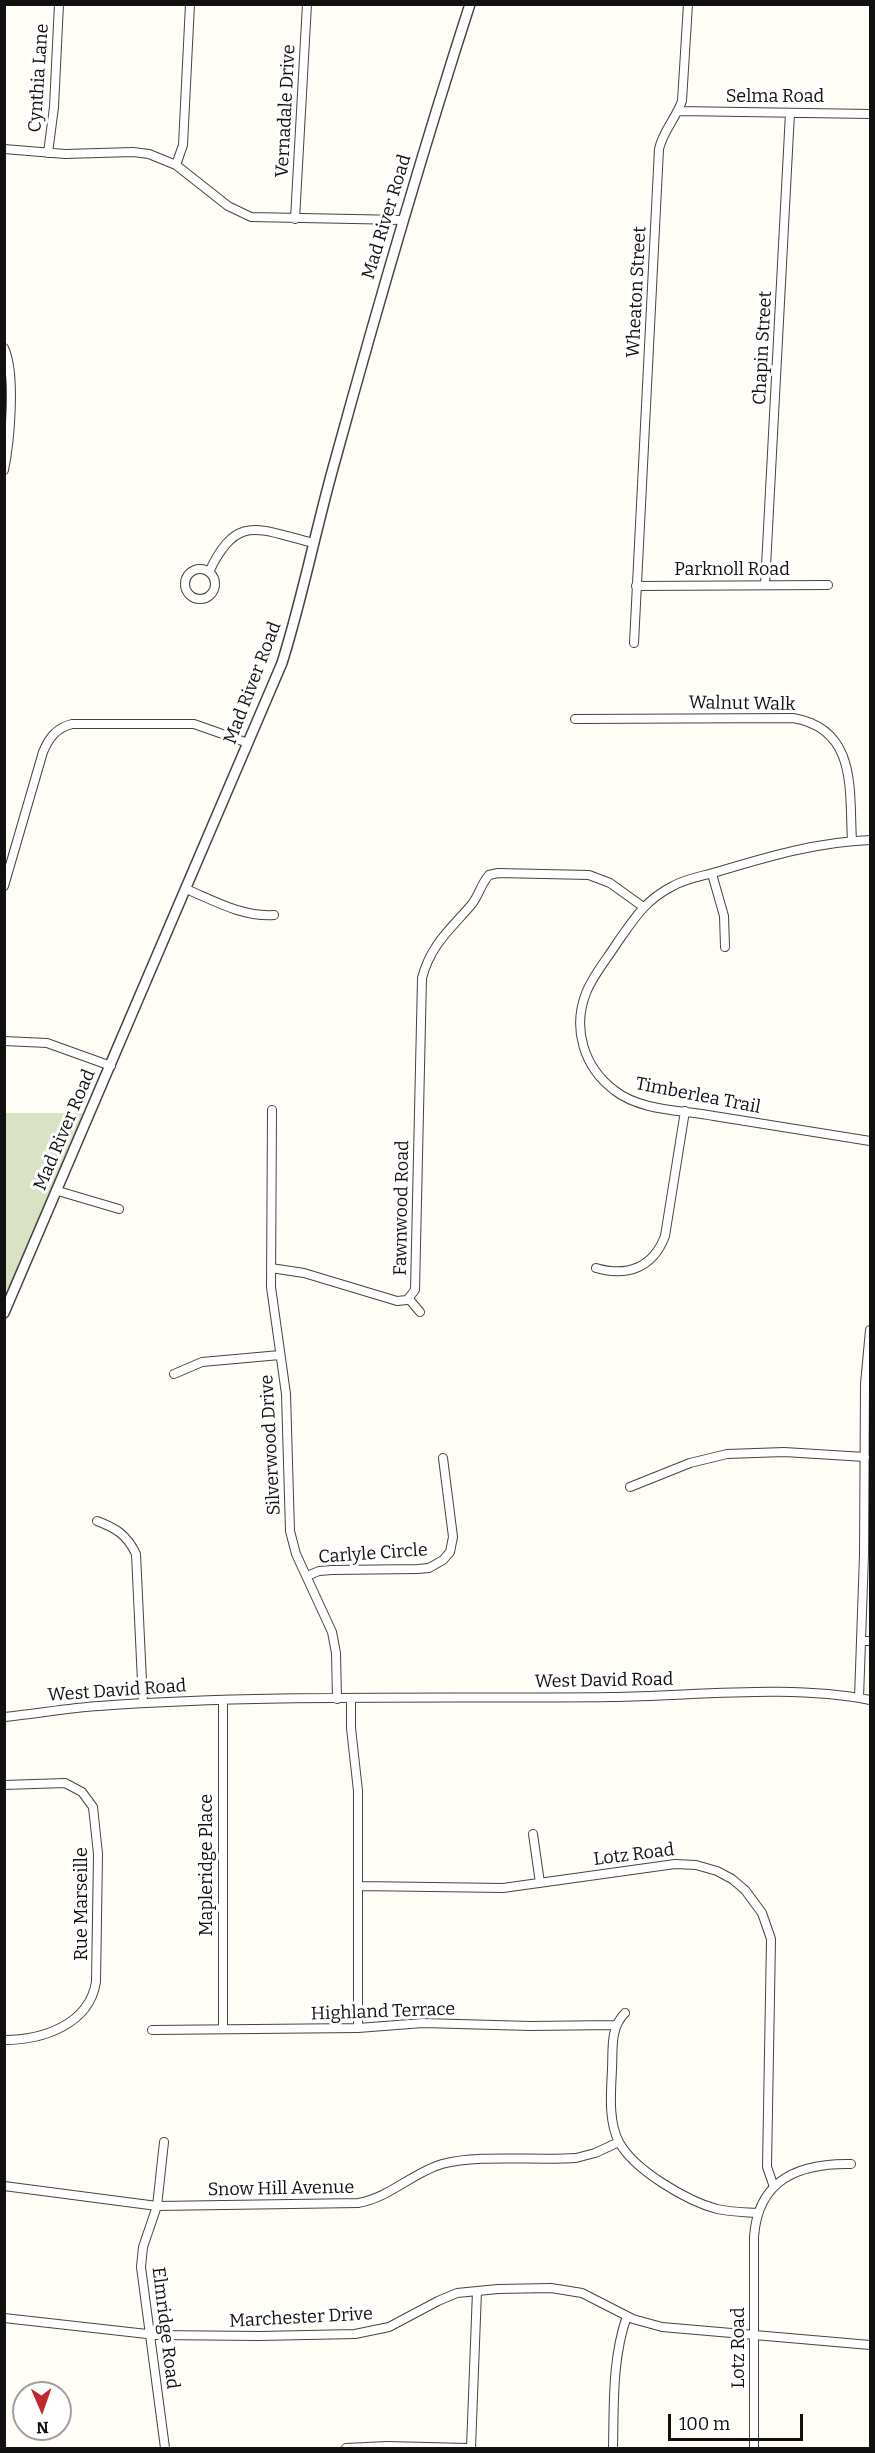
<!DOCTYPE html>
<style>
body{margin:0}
#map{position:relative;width:875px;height:2453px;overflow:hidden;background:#fffdf5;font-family:Bitter,serif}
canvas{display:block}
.frame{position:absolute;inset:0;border:6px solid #111;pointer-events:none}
.north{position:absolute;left:12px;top:2381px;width:60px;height:60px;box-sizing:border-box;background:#fff;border:2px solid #a0a0a0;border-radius:50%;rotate:178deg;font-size:16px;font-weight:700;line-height:24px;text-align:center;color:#111}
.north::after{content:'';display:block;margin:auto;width:21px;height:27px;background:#c4262e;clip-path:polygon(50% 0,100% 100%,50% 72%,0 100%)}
.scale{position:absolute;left:668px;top:2414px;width:135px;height:27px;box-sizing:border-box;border:3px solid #111;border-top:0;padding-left:8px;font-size:18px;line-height:21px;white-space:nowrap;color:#111;-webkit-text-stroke:4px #fff;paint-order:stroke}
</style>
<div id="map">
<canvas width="875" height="2453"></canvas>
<div class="frame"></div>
<div class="north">N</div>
<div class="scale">100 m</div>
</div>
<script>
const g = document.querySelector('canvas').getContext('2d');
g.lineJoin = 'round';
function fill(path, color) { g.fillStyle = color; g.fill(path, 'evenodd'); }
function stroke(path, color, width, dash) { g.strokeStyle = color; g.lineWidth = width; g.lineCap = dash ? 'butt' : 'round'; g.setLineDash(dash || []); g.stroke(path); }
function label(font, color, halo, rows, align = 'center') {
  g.font = font + ' Bitter,serif'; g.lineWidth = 6; g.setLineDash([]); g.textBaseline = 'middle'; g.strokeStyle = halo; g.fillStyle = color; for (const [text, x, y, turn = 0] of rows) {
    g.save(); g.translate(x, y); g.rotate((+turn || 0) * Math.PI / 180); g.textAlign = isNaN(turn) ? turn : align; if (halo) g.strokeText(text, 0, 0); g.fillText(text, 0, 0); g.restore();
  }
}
fill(new Path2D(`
 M5 1113H91L5 1313Z`), '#d9e3c4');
const minor = new Path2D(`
 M679 111 870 114
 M4 149 65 154 133 152 149 154 176 165 228 206 251 217 403 220
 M48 153 54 107 59 4
 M176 165 183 145 190 4
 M295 219 307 4
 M4 348C16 373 10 441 4 470
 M185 584a15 15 0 1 1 30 0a15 15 0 1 1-30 0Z
 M209 572C237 512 259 530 314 543
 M765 585 790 113
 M636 586 828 585
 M634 643 659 149C663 131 676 118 682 101L688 4
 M575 719 793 718C858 729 849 791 852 841
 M870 840C818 842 770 856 720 871 704 876 687 878 673 886 645 900 634 919 617 943 607 959 593 975 586 993 572 1029 584 1067 614 1090 640 1111 682 1110 714 1116 766 1124 818 1133 870 1141
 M712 874 724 916 725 947
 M4 886 43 752C49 738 56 728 72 724H194L248 743
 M186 889C215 901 242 917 274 915
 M4 1041 47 1043 111 1066
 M272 1110 271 1287 286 1394 290 1531 296 1554 332 1632 336 1653 337 1699
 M58 1191 119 1209
 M271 1268 304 1273 397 1301 407 1300 415 1290 422 978C431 944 450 930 472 904 479 895 481 884 489 875L498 873 589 875 610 883 642 906
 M596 1268C627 1277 653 1268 665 1236L685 1111
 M409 1299 420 1312
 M174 1374 202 1362 280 1355
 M630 1487 690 1463 727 1454 784 1452 865 1457
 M97 1521C116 1528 127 1535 136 1554L143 1703
 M307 1576 319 1571 332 1570 418 1569 429 1568 443 1560 450 1552 453 1537 443 1458
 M861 1641H870
 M859 1698 864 1555 865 1384 870 1330
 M351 1699V1728L358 1791V2028
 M4 1717C36 1714 67 1708 99 1706 270 1694 441 1699 612 1697 695 1696 790 1684 870 1700
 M4 1785 65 1783 82 1792 93 1807 98 1854 96 1982C89 2025 42 2040 4 2040
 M533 1834 540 1883
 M359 1886 503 1888 675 1864 696 1865 717 1871 732 1879 745 1890 762 1913 771 1939 767 2167 774 2187
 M625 2013C610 2028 613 2048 612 2069 611 2092 608 2121 619 2142 634 2170 687 2201 717 2209 730 2212 744 2212 758 2213
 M223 2029V1701
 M152 2030 358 2028 423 2023 530 2026 615 2025
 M164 2142 157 2206 143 2247 141 2267 165 2448
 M4 2186 157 2206 358 2203C389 2198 412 2173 442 2164 479 2154 536 2161 576 2158L595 2153 619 2142
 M4 2318 156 2335 259 2336 355 2334 389 2327 438 2301 457 2293 498 2289 551 2288 582 2293 633 2319 662 2327 870 2345
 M346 2448 387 2446 467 2448
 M471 2448 477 2291
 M613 2448C614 2405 612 2358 627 2316
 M754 2448V2237C758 2179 799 2163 851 2164`);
const tertiary = new Path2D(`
 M4 1313 282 663C303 596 316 528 335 461 377 308 421 156 470 4`);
stroke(minor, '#444', 10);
stroke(tertiary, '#444', 12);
stroke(minor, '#fff', 8);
stroke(tertiary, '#fff', 9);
label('18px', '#111', '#fff', [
 ["Cynthia Lane",39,78,-86],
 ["Selma Road",775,97],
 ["Vernadale Drive",286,111,-87],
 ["Mad River Road",387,217,-73],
 ["Wheaton Street",637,292,-87],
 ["Chapin Street",763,348,-87],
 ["Parknoll Road",732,570],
 ["Mad River Road",253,683,-69],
 ["Walnut Walk",742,704,1],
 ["Timberlea Trail",698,1096,11],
 ["Mad River Road",65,1130,-67],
 ["Fawnwood Road",402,1208,-89],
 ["Silverwood Drive",271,1445,-93],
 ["Carlyle Circle",373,1554,-4],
 ["West David Road",604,1681,-1],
 ["West David Road",117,1691,-4],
 ["Lotz Road",634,1855,-7],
 ["Mapleridge Place",207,1865,-90],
 ["Rue Marseille",82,1904,-90],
 ["Highland Terrace",383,2012,-2],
 ["Snow Hill Avenue",281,2189,-1],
 ["Marchester Drive",301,2318,-3],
 ["Elmridge Road",165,2328,83],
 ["Lotz Road",739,2348,-90]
]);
</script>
